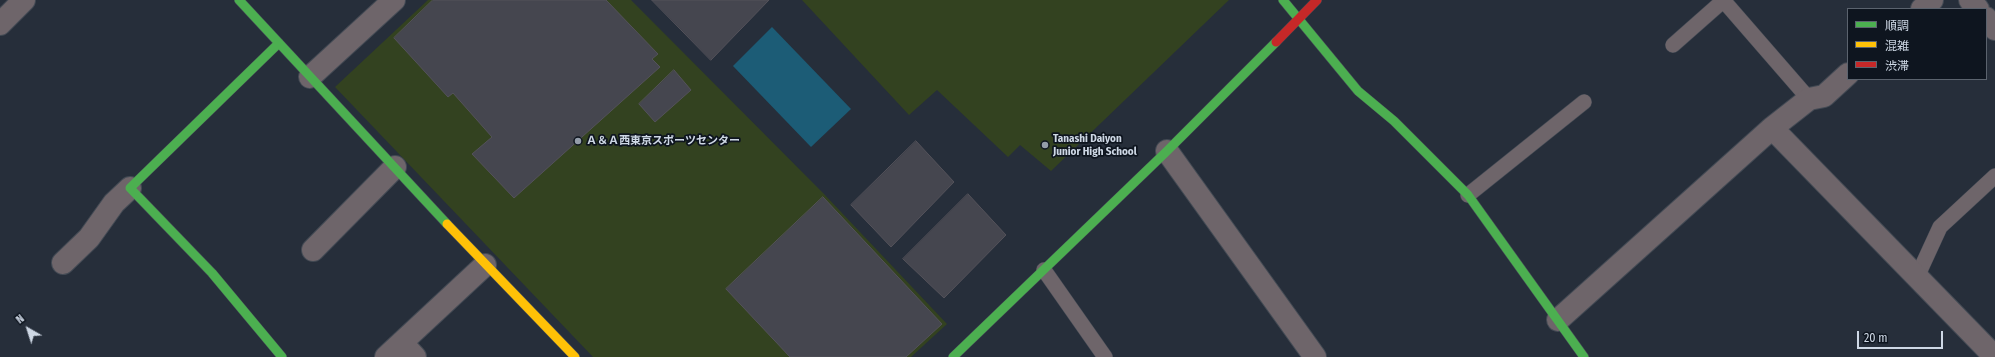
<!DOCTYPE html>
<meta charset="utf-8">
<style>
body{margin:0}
#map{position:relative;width:1995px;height:357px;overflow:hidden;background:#262e3a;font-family:"Fira Sans Condensed","Noto Sans JP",sans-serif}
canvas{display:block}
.legend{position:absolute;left:1847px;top:8px;width:140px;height:72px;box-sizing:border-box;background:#0e151f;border:1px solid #5b636e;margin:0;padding:5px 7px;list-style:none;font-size:12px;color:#ced8e5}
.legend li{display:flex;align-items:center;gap:8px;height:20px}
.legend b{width:20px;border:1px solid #5b636e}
.north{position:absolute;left:8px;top:309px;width:40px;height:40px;-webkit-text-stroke:3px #0e151f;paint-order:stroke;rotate:321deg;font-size:11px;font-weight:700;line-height:16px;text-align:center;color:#ced8e5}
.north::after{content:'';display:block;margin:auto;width:14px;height:18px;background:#ced8e5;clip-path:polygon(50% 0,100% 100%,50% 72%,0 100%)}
.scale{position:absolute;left:1857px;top:331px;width:86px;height:18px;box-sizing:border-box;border:2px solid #ced8e5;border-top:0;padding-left:5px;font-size:12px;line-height:14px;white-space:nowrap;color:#ced8e5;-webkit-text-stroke:3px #0e151f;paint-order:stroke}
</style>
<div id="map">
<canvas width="1995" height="357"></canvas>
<ul class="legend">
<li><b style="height:5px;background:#4caf50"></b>順調</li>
<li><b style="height:5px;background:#ffc107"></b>混雑</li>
<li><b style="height:5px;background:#c62828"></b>渋滞</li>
</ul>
<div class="north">N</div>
<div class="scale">20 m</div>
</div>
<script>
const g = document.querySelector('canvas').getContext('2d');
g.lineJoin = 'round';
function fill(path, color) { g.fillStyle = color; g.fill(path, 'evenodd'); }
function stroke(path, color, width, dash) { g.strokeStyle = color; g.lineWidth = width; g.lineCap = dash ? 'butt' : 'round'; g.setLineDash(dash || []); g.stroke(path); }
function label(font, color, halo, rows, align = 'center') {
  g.font = font + ' "Fira Sans Condensed","Noto Sans JP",sans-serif'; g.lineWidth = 3.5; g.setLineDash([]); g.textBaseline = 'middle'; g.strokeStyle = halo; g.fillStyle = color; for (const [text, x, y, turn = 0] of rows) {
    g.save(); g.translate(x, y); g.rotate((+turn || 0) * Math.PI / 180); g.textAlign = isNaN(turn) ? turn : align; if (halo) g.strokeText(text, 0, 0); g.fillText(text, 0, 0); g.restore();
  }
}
fill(new Path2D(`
 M428 0H631L824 194 947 324 911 357H593L335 87Z
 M802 0H1229L1051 171 1020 145 1008 157 937 90 909 115Z`), '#334220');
fill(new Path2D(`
 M772 27 851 109 811 147 733 66Z`), '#1c5c76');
const building = new Path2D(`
 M433 0H606L658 54 652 59 660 67 514 198 472 154 492 137 453 93 448 97 394 38Z
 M652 0H769L711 60Z
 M674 70 691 90 655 122 639 104Z
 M916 141 954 182 891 247 851 205Z
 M968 194 1006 235 944 298 903 259Z
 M823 197 942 324 906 357H790L726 289Z`);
fill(building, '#45464f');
stroke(building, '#54525a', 1);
const lane = new Path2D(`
 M1723 0 1809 99
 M1673 45 1724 0
 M1468 195 1584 102
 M1044 270 1105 357
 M1917 277 1940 227 1995 176`);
const street = new Path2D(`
 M1970 0 1978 9
 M1922 9 1932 0
 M1986 18 1995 29
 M0 24 24 0
 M310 77 394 0
 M1772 128 1995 357
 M1167 151 1315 357
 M313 250 395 167
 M63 263 89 238 114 203 130 188
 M1558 320 1772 128 1809 99 1824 96 1848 74
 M402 343 415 357
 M386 357 485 265`);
const fast = new Path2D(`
 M239 0 447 224
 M1283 0 1358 91 1394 121 1468 195 1584 357
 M279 43 130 188 212 273 282 357
 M953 357 1167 151 1276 42`);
const slow = new Path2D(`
 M447 224 575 357`);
const jam = new Path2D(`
 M1276 42 1317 0`);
stroke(lane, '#434a54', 16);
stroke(street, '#434a54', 24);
stroke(fast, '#434a54', 10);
stroke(slow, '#434a54', 10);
stroke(jam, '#434a54', 10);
stroke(lane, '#6e656a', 15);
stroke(street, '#6e656a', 22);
stroke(fast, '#4caf50', 9);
stroke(slow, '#ffc107', 9);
stroke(jam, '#c62828', 9);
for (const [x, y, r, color] of [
 [578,141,4,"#939ca9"],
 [1045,145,4,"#939ca9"]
]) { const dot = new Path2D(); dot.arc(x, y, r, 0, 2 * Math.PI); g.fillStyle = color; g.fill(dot); stroke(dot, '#0e151f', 1.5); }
label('bold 11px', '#ced8e5', '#0e151f', [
 ["Tanashi Daiyon",1053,139],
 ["Junior High School",1053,152],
 ["Ａ＆Ａ西東京スポーツセンター",586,141]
], 'left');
</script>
